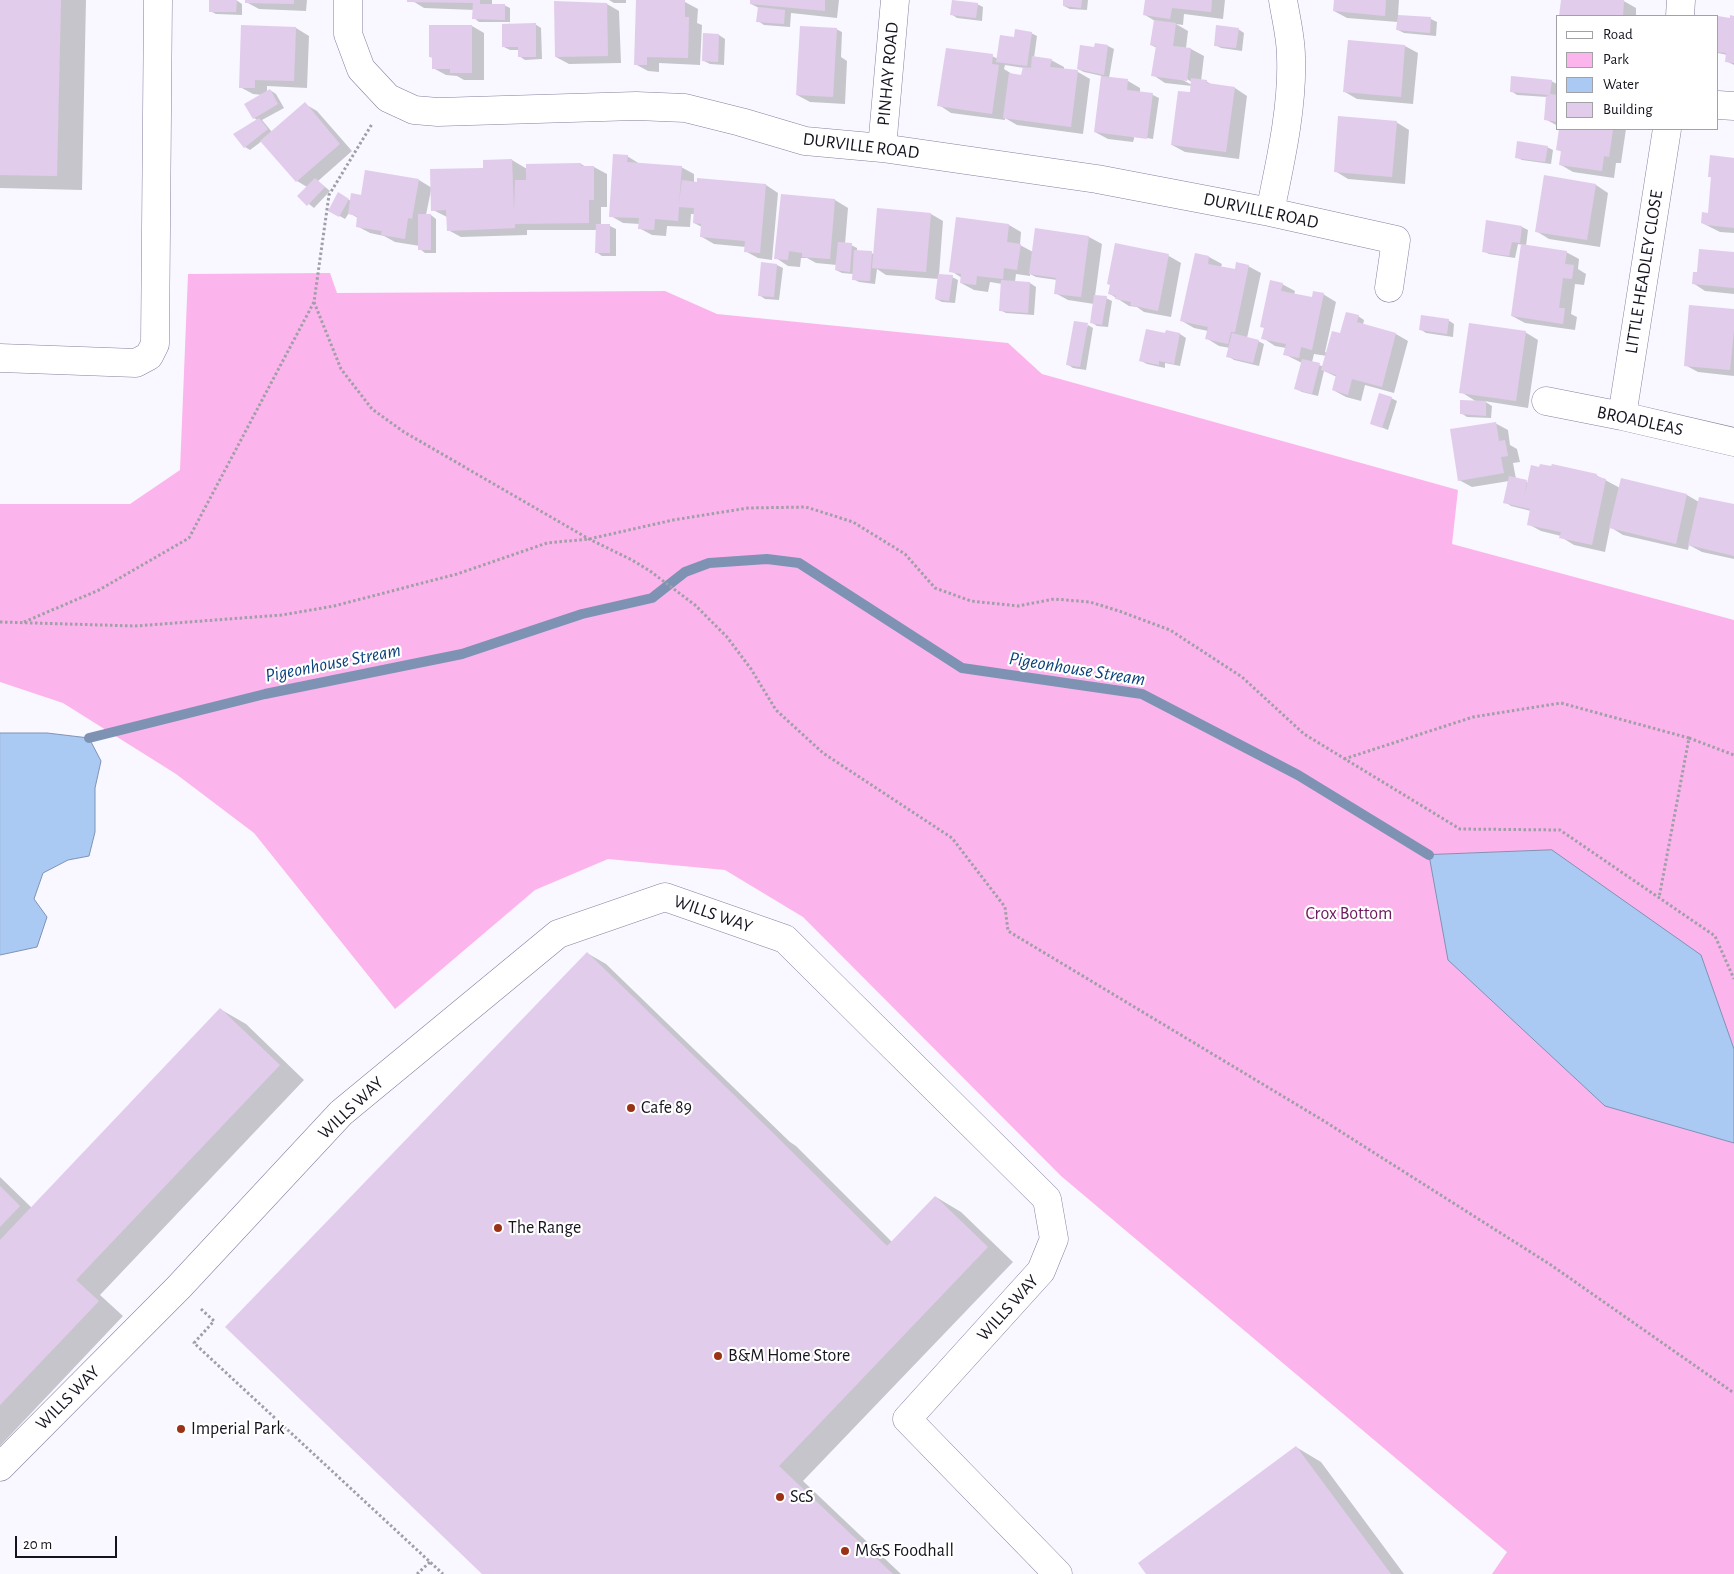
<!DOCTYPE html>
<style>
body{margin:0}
#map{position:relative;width:1734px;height:1574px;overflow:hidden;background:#f9f7ff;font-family:"Alegreya Sans",sans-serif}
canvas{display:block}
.legend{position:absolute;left:1556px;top:15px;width:162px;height:115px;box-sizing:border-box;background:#fff;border:1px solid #a2a1a5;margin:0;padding:6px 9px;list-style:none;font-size:15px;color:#16131f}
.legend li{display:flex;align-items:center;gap:10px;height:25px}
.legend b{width:25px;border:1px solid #a2a1a5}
.scale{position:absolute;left:15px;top:1536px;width:102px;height:22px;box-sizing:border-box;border:2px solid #16131f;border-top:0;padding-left:6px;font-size:15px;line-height:18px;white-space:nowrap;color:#16131f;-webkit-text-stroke:4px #fff;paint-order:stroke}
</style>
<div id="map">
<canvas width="1734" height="1574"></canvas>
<ul class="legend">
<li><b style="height:6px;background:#fff"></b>Road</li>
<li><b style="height:14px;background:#fcb5ec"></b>Park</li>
<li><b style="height:14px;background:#abcaf3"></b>Water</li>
<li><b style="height:14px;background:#e1cceb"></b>Building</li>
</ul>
<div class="scale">20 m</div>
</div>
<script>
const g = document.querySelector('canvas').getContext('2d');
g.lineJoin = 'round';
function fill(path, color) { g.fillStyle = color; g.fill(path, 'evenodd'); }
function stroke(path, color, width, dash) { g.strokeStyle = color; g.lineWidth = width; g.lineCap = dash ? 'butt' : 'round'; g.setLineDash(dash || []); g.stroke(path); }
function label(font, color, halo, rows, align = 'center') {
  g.font = font + ' "Alegreya Sans",sans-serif'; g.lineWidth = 4.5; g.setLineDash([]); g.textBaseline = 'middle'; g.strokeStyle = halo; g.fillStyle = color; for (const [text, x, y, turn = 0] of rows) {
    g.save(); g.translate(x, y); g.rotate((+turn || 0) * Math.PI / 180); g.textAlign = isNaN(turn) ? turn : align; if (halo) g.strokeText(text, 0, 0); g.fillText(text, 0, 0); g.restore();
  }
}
fill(new Path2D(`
 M330 273 337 293 665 291 717 314 1008 343 1042 374 1458 490 1452 544 1734 620V1574H1492L1507 1552 1061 1176 803 917 725 870 608 859 535 890 395 1009 254 833 176 774 63 703 0 682V504H130L180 470 188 274Z`), '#fcb5ec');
const water = new Path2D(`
 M0 733H47L89 738 101 761 95 788V832L89 856 68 860 43 873 34 899 47 917 37 947 0 955Z
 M1552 850 1701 955 1734 1049V1143L1605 1106 1448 960 1429 855Z`);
fill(water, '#abcaf3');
stroke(water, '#7e93b3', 1);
fill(new Path2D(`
 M0 0H86L82 190 0 188Z
 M211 0H236L242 4V15L216 14 210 11Z
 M246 0H307L306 11 259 9 246 2Z
 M411 0H492V5H504L510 8V25L535 24 541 28 542 59 525 60 519 56V50H510L504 47 510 22H479L474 18V10L424 8Z
 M609 0H626V3H614Z
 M637 0 685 2 698 9 697 23 702 25 700 65 659 63V72L648 71 635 64Z
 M751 0H839L837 18 791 13 790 27 764 25 758 21 759 8 751 4Z
 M1065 0H1088L1087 10 1070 9 1064 6Z
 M1146 0H1225L1223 19 1184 14 1183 25 1176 24 1188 31 1186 48 1191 49 1204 56 1201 81H1206L1214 86 1235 88 1247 96 1239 159 1185 152 1172 145 1191 94 1192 86 1165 83 1153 75 1157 48 1151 45 1155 21 1145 15ZM1183 77 1192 82V85L1181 79Z
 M1335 0H1399L1398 16 1431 19 1437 22 1436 36 1404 33 1398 30V22L1347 18 1334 11Z
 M1562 0H1622L1636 8V16H1561Z
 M607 4 619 11 621 63 569 64 556 57Z
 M977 4 983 7 982 21 957 18 951 14Z
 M1734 17V65L1726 61 1727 55 1718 53V18L1731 19Z
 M472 26 484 33V80H464L457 76 446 75 433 68V58L430 57Z
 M296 28 309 36 307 88 267 86V92L270 90 276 94 284 108 262 120 272 132 305 104 317 111 352 151 318 181 330 191 314 208 299 196 307 187 297 181 262 141 250 150 245 147 257 120 254 118 262 95 253 94 240 87Z
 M836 29 842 32 841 57 847 61 845 104 810 102 797 95Z
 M1238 29 1244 33 1242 51 1221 48 1215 45Z
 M1031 33 1037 36 1034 58 1051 60 1064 67V70L1078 72 1090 79 1083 134 1017 125 1005 118V120L951 113 939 105 992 56 998 59 1015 38ZM1005 65 1024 68 1022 76 1012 74 1004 69Z
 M719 35 725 39 724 65 710 64 704 61Z
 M1349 41 1405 46 1418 53 1413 104 1357 99 1345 92Z
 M1108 46 1114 49 1109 78 1128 81 1140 88V93L1153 95 1159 98 1153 139 1134 136V139L1153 142 1134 139 1133 142 1108 139 1095 132 1102 76 1084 72 1078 69 1095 48Z
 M1551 81 1557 84 1558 126 1545 119 1547 97 1517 95 1511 91Z
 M1396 122 1409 130 1405 184 1348 179 1335 171Z
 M1560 129H1626L1621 163H1616L1614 178 1573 172 1561 165 1562 152 1557 149Z
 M1547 147 1553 150 1551 164 1522 160 1516 157Z
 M627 156 640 164 681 167 694 174V182L766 185 778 193 772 260 758 258 745 251 746 247 714 244 702 237V227L694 223 695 214H691L690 227 667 226 666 236 652 235 639 228 640 224 623 223 611 216Z
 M1734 159V233L1720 232 1702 223 1709 214 1712 178 1709 176Z
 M512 160 527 169 581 164 586 167H594L607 174V207H601V225L610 226 616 229V256H602L596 252 597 230H527V235L461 237 448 230 447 217 433 210 431 190 426 215H431L436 219V253H425L420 249V246L395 242 384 236 370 233 357 226 358 218 349 213 345 219 329 210 338 194 351 201 362 196 419 180 432 188Z
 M1545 177 1596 185 1608 193 1600 247 1549 239 1536 231Z
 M782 196 835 200 848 208 845 244 851 245 857 248V251L875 254 931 214 943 221 939 275 952 277 958 280 955 303 942 302 936 299 939 279 886 275 877 269 875 284 859 282 853 279V274L842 273 836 270 837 265 816 263 807 258H801L800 267 788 266 776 258Z
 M1487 222 1522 227 1528 230 1526 246 1566 252 1579 259 1578 269 1586 274 1584 285 1575 284 1571 314 1577 317 1575 330 1525 323 1512 316 1522 245 1518 244 1515 258 1489 254 1483 251Z
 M1009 225 1021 232 1020 245 1033 252 1036 230 1089 237 1102 244 1095 296 1106 298 1112 301 1108 327 1097 326 1091 322 1094 304 1068 300 1055 293 1057 280 1036 277 1030 274V276L1016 274 1015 282 1030 283 1036 287 1034 315 1006 313 1000 310 1002 284 990 282 988 292 974 290 961 283 962 278 951 271Z
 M1734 253V294L1705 291 1693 283 1698 274Z
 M1196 254 1209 257 1222 264 1221 267 1236 270 1248 266 1261 273 1247 338 1258 341 1264 344 1259 366 1234 360 1228 356 1230 348 1219 346 1206 338 1208 331 1194 328 1182 321Z
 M1169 256 1181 263 1171 317 1144 312 1137 307 1129 306 1110 294Z
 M777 265 783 268 779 300 765 299 759 295Z
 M1282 284 1295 291 1294 295 1313 299 1323 294 1336 302 1325 352 1327 353 1340 334 1358 316 1364 320 1363 325 1396 334 1408 341 1394 393 1365 385 1361 401 1346 397 1333 390 1337 377 1324 371 1318 396 1302 392 1296 389 1302 363 1284 354 1286 348 1275 346 1263 338ZM1314 354 1327 356 1324 367 1312 362Z
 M1734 310V376L1698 372 1685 365Z
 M1448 320 1454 324 1453 337 1426 333 1420 329Z
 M1088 325 1093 328 1086 370 1073 368 1067 364Z
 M1166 332 1180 334 1186 338 1180 366 1165 363V368L1147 364 1141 361Z
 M1525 332 1538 340 1528 408 1484 401 1492 406 1491 418 1467 417 1461 413 1477 402 1461 392Z
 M1391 398 1397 401 1388 430 1371 423Z
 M1495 423 1508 430 1510 445 1517 449 1520 462 1513 463 1516 479 1529 483 1596 475 1620 488 1622 480 1687 495 1699 502 1734 506V559L1702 552 1689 545 1688 550 1623 535 1610 527 1605 552 1574 545 1561 537V536L1541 531 1528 524 1531 511 1511 506 1505 502 1509 481 1472 487 1459 480Z
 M587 953 606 964 790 1142 796 1146 892 1242 936 1197 961 1212 1013 1262 803 1481 901 1574H483Z
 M220 1009 246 1024 304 1080 100 1295 123 1316 0 1446V1177L32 1208Z
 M1296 1447 1321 1462 1404 1574H1148Z`), '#0003');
stroke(new Path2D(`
 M89 738 265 694 462 654 582 614 652 598 685 572 709 563 767 559 799 563 962 668 1142 694 1298 775 1429 855`), '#7e93b3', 10);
fill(new Path2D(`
 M0 0H61L57 176 0 175Z
 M209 0H237L236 12H209Z
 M245 0H294V4L245 3Z
 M407 0H480V4H505V20L472 19 473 3 407 2Z
 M636 0H685V17H689L688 58 647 57V65H634Z
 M750 0H825V11L750 4Z
 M952 0 978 3 976 18 950 15Z
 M1063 0H1082L1081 8 1063 6Z
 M1145 0H1212L1211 12 1172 8 1170 19 1143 15Z
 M1334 0H1386L1385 16 1333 11Z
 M1561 0H1624L1623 16H1559Z
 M554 1 607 3 608 56 555 57Z
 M758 7 785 10 784 24 756 22Z
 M1398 15 1431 17 1430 33 1396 30Z
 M1730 15 1734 16V63L1725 62 1726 53 1718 52V16L1730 18Z
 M1154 20 1176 23 1173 46 1191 48 1187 81 1151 76 1156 46 1150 45Z
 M536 23V57H518V47H502V24Z
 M241 25 296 27 294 81 255 80V88H239Z
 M429 25H472V73H450V69H432V57H429Z
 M1216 25 1239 28 1236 48 1214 46Z
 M800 26 837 28 833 97 796 95Z
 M1015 29 1032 32 1027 66 996 62 1000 35 1014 37Z
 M703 33 719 34 718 62 702 61Z
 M1348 40 1405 45 1401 97 1343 92Z
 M1095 43 1108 45 1104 75 1077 69 1080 45 1094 47Z
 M946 48 993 54 992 64 999 65 992 114 937 106Z
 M1032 56 1052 59 1050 67 1078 70 1071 127 1003 118 1009 73 1021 75 1023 67 1031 68Z
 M1101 76 1128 79 1127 90 1153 93 1147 139 1094 132Z
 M1511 76 1552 80 1550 94 1558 95V122L1544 120 1546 96 1550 95 1510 92Z
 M1191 78 1207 80V83L1235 87 1226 152 1171 145 1178 91 1190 92Z
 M270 89 278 104 253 119 244 104Z
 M305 102 340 144 296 182 260 141Z
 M1338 116 1397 121 1392 177 1334 172Z
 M259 118 268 129 244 148 233 134Z
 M1559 129H1613L1609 157 1604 156 1602 171 1559 165 1561 151 1556 150Z
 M1517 141 1548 146 1545 162 1515 158Z
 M613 154 628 155 627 162 682 166 679 203 682 180 697 182V178L766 184 760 253 744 252 745 241 700 237 701 224 693 223 694 208 679 207 678 221 655 219 654 230 638 229 639 218 609 217Z
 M1710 155 1734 158V228L1706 225V224L1701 223 1702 212 1708 213 1711 177H1708Z
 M512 159 514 211 515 180H526V164L581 163V166H594V200H589V223L515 224V228L447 231 446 210 431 211 430 169 483 168V160Z
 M365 170 419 179 412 219 408 218 405 239 381 235 382 231 356 227 357 216 348 214 351 193 361 195Z
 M1544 175 1596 184 1587 240 1535 232Z
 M315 178 325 187 307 206 297 196Z
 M338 192 349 199 339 217 328 211Z
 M781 194 835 199 830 259 802 257V253L789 251 788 260 774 259Z
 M877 208 931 213 926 272 872 268Z
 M418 214H431V250H418Z
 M956 217 1009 224 1007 242 1021 244 1017 270 1004 268 1003 279 977 276 976 285 960 283 961 274 949 272Z
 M1486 220 1522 226 1520 243 1512 242 1509 256 1482 252Z
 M596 224H610V253H595Z
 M1035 228 1089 236 1081 297 1054 294 1056 278 1029 274Z
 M838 242 852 243 850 272 835 270Z
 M1115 243 1169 254 1158 311 1130 305 1131 302 1115 299 1116 296 1108 294 1110 285 1107 284Z
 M1521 244 1567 251 1565 264 1574 265 1572 279 1563 278 1559 308H1565L1563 324 1511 316Z
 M1699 249 1734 252V288L1692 284 1693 272H1697Z
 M854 250 872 251 870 281 852 280Z
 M1195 253 1209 256 1208 264 1235 269 1236 262 1249 265 1235 332H1231L1228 344 1205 339 1208 327 1180 321Z
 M761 262 777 264 774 297 758 296Z
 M938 274 953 275 949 301 935 299Z
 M1001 280 1030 282 1028 313 999 311Z
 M1270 280 1283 283 1281 291 1312 297 1313 291 1324 293 1312 350 1301 347 1299 358 1283 355 1286 344 1261 339 1264 328 1260 327Z
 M1094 295 1107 296 1102 325 1090 323Z
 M1689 305 1734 309V330L1730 370 1684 366Z
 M1346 312 1359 315 1357 322 1396 333 1382 387 1352 379 1348 395 1332 390 1336 375 1321 370 1332 331 1340 333Z
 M1421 315 1449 319 1447 334 1419 330Z
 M1074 321 1088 323 1080 367 1066 365Z
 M1469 323 1526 331 1516 401 1459 393Z
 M1146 329 1165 333 1166 330 1180 333 1174 364 1159 361V365L1139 361Z
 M1232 333 1259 340 1253 363 1226 357Z
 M1302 359 1320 363 1312 394 1294 389Z
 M1379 393 1392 397 1382 428 1370 424Z
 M1460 400 1486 401V416L1460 414Z
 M1496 422 1499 441 1505 440 1508 456 1501 457 1504 473 1458 481 1450 429Z
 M1540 464 1551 466 1552 464 1597 474 1596 476 1606 479 1592 545 1559 538 1561 532 1527 525 1530 509 1503 503 1509 476 1527 480 1524 498 1531 465 1539 467Z
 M1621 478 1687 494 1676 544 1609 528Z
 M1699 497 1734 504V556L1688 545Z
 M587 952 770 1130 887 1246 935 1196 988 1247 779 1466 893 1574H482L225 1327Z
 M220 1008 280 1065 76 1280 99 1301 0 1405V1240Z
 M0 1186 20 1206 0 1227Z
 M1296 1446 1391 1574H1146L1138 1563Z`), '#e1cceb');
const minor = new Path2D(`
 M348 0V34L361 69 388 98 414 110 438 112 636 106 685 108 741 122 805 141 882 148 1097 179 1270 212 1396 240 1389 288
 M1680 16 1681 0
 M1718 105 1734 106
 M882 148 895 0
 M1270 212C1280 163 1293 107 1291 57 1291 38 1286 19 1283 0
 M0 358 136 363 149 356 155 344 158 0
 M1546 401 1622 416 1734 442
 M1622 416 1667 129
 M0 1467 179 1287 341 1113 558 934 665 897 785 939 1047 1199 1054 1239 1041 1271 907 1419 1058 1574`);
stroke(minor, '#86809f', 29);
stroke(new Path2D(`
 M314 302 341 369 372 409 404 432 589 539 632 560 650 571 695 605 727 637 751 669 776 710 823 753 952 838 1005 907 1008 931 1324 1121 1551 1265 1734 1393
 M0 622 135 626 282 615 334 606 457 574 547 543 589 539 673 520 748 508 806 507 853 522 905 554 935 588 971 601 1018 606 1054 599 1090 602 1119 611 1170 630 1242 677 1304 734 1460 829 1560 830 1715 936 1734 979
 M24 622 99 590 189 538 314 302 329 195 372 124
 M1689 738 1734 755
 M1344 759 1473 717 1561 703 1689 738 1659 898
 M201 1309 214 1321 194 1343 443 1574
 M417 1574 430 1562`), '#a09ea7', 3, [2.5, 2.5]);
stroke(minor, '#fff', 28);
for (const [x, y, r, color] of [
 [631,1108,5,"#9a3216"],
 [498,1228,5,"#9a3216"],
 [718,1356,5,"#9a3216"],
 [181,1429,5,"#9a3216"],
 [780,1497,5,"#9a3216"],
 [845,1551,5,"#9a3216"]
]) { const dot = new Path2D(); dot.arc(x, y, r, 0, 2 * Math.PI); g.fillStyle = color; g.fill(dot); stroke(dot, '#fff', 2); }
label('18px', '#16131f', '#fff', [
 ["PINHAY ROAD",888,74,-85],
 ["DURVILLE ROAD",861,146,7],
 ["DURVILLE ROAD",1261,211,12],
 ["LITTLE HEADLEY CLOSE",1644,272,-81],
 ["BROADLEAS",1640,421,12],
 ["WILLS WAY",713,914,19],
 ["WILLS WAY",351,1108,-43],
 ["WILLS WAY",1008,1308,-48],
 ["WILLS WAY",68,1398,-45]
]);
label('18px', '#6c195f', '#fff', [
 ["Crox Bottom",1349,914]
]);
label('18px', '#16131f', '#fff', [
 ["Cafe 89",641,1108],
 ["The Range",508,1228],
 ["B&M Home Store",728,1356],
 ["Imperial Park",191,1429],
 ["ScS",790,1497],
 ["M&S Foodhall",855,1551]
], 'left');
label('italic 19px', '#0b417b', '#fff', [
 ["Pigeonhouse Stream",333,663,-11],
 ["Pigeonhouse Stream",1077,669,9]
]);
</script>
